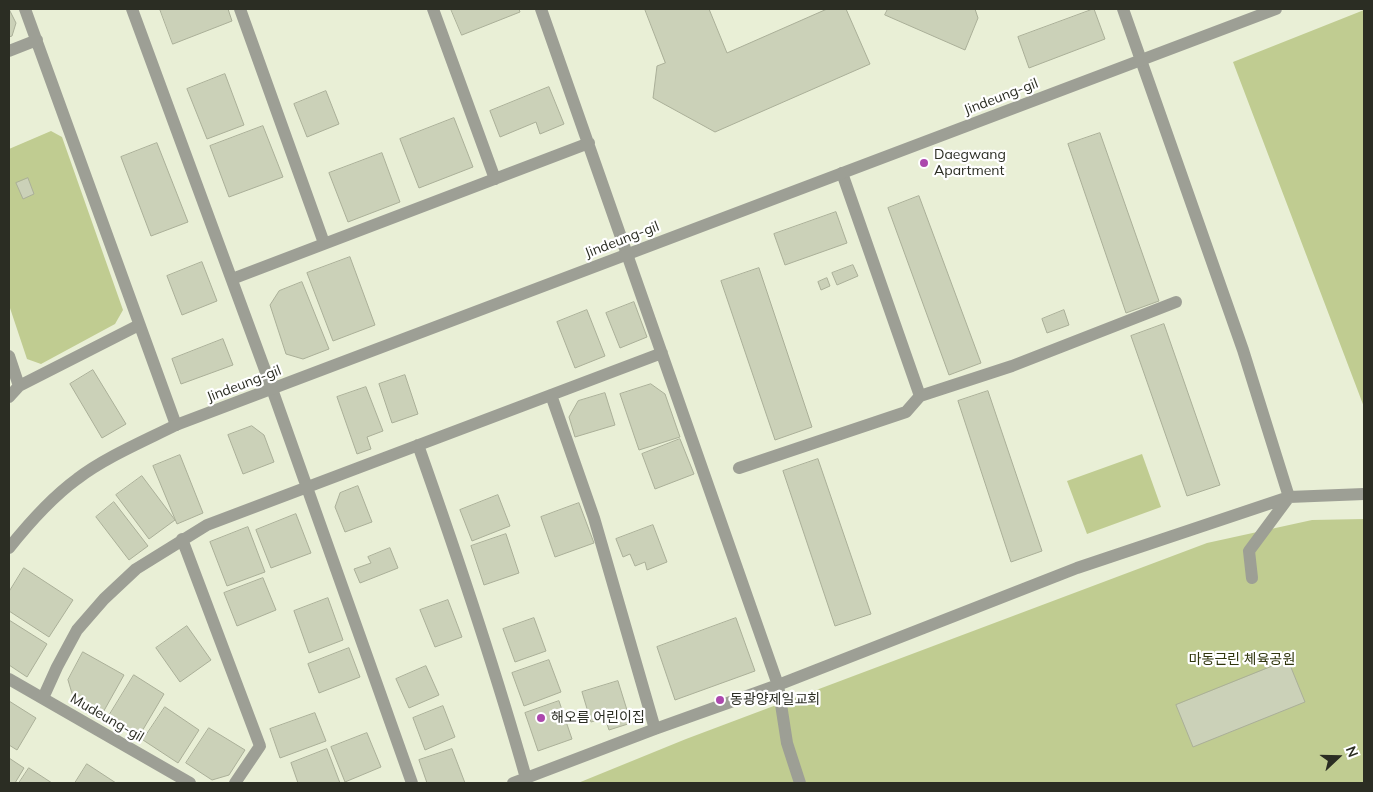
<!DOCTYPE html>
<meta charset="utf-8">
<style>
body{margin:0}
#map{position:relative;width:1373px;height:792px;overflow:hidden;background:#e9efd6;font-family:Mulish,sans-serif}
canvas{display:block}
.frame{position:absolute;inset:0;border:10px solid #2b2d23;pointer-events:none}
.north{position:absolute;left:1313px;top:732px;width:50px;height:50px;-webkit-text-stroke:4px #fff;paint-order:stroke;rotate:69deg;font-size:14px;font-weight:700;line-height:20px;text-align:center;color:#2b2d23}
.north::after{content:'';display:block;margin:auto;width:18px;height:22px;background:#2b2d23;clip-path:polygon(50% 0,100% 100%,50% 72%,0 100%)}
</style>
<div id="map">
<canvas width="1373" height="792"></canvas>
<div class="frame"></div>
<div class="north">N</div>
</div>
<script>
const g = document.querySelector('canvas').getContext('2d');
g.lineJoin = 'round';
function fill(path, color) { g.fillStyle = color; g.fill(path, 'evenodd'); }
function stroke(path, color, width, dash) { g.strokeStyle = color; g.lineWidth = width; g.lineCap = dash ? 'butt' : 'round'; g.setLineDash(dash || []); g.stroke(path); }
function label(font, color, halo, rows, align = 'center') {
  g.font = font + ' Mulish,"Noto Sans KR",sans-serif'; g.lineWidth = 4.5; g.setLineDash([]); g.textBaseline = 'middle'; g.strokeStyle = halo; g.fillStyle = color; for (const [text, x, y, turn = 0] of rows) {
    g.save(); g.translate(x, y); g.rotate((+turn || 0) * Math.PI / 180); g.textAlign = isNaN(turn) ? turn : align; if (halo) g.strokeText(text, 0, 0); g.fillText(text, 0, 0); g.restore();
  }
}
fill(new Path2D(`
 M1364 10V407L1233 62Z
 M51 131 62 137 123 310 115 324 41 364 27 359 9 305V149Z
 M1142 454 1161 507 1087 534 1067 481Z
 M1364 519V783H578L686 739 1207 543 1312 520Z`), '#c0cc91');
const building = new Path2D(`
 M9 9 16 23 12 36 9 37Z
 M160 9H228L232 21 173 44Z
 M451 9H519L520 12 462 35Z
 M645 9H709L727 53 827 9H846L870 64 715 132 653 98 657 66 665 63Z
 M888 9H975L978 18 965 50 885 15Z
 M1094 9 1105 39 1029 68 1018 37Z
 M225 74 244 125 207 139 187 89Z
 M549 87 564 124 540 134 536 122 500 137 490 111Z
 M326 91 339 124 307 137 294 104Z
 M454 118 473 167 419 188 400 139Z
 M263 126 283 177 229 197 210 146Z
 M1100 133 1159 301 1126 313 1068 144Z
 M157 143 188 222 151 236 121 157Z
 M382 153 400 202 348 222 329 173Z
 M28 178 34 194 23 199 16 183Z
 M919 196 981 363 949 375 888 208Z
 M836 212 847 243 785 265 774 234Z
 M350 257 375 325 333 341 307 273Z
 M202 262 217 301 182 315 167 276Z
 M853 265 858 276 837 285 832 273Z
 M759 268 812 427 775 440 721 281Z
 M827 278 830 286 821 290 818 282Z
 M302 282 329 349 303 359 286 354 270 305 279 291Z
 M634 302 647 337 620 348 606 313Z
 M587 310 605 356 575 368 557 322Z
 M1064 310 1069 325 1047 333 1042 319Z
 M1164 324 1220 485 1187 496 1131 336Z
 M223 339 233 365 181 384 172 359Z
 M93 370 126 424 102 438 70 384Z
 M405 375 418 414 392 423 379 384Z
 M651 384 665 394 680 437 639 450 620 394Z
 M366 387 383 431 367 437 371 449 357 454 337 397Z
 M988 391 1042 551 1011 562 958 401Z
 M605 393 615 425 575 437 569 417 578 401Z
 M252 426 264 435 274 462 243 474 228 435Z
 M680 439 694 474 655 489 642 454Z
 M180 455 203 513 177 524 153 466Z
 M818 459 871 614 835 626 783 471Z
 M142 476 175 520 149 539 116 495Z
 M358 486 372 522 345 532 335 507 340 493Z
 M498 495 510 526 472 541 460 510Z
 M114 502 148 546 129 560 96 517Z
 M579 503 594 543 555 557 541 517Z
 M296 514 311 553 271 568 256 530Z
 M653 525 667 562 647 570 645 562 635 566 630 554 623 557 616 539Z
 M248 527 265 572 227 586 210 542Z
 M506 534 519 573 484 585 471 546Z
 M390 548 398 568 360 583 354 569 371 563 368 557Z
 M24 568 73 600 49 637 9 611V592Z
 M263 578 276 610 237 626 224 593Z
 M328 598 343 640 309 653 294 611Z
 M448 600 462 637 435 647 420 610Z
 M534 618 546 651 515 662 503 629Z
 M736 618 755 671 675 700 657 647Z
 M9 620 47 644 27 677 9 665Z
 M187 626 211 660 180 682 156 648Z
 M349 648 360 677 319 693 308 664Z
 M83 652 124 675 101 716 74 700 68 680Z
 M549 660 561 692 524 706 512 673Z
 M1288 660 1305 702 1193 747 1176 705Z
 M426 666 439 695 409 708 396 679Z
 M134 675 164 694 138 738 107 719Z
 M618 681 631 723 609 730 605 718 591 722 582 692Z
 M9 701 36 718 17 750 9 745Z
 M559 701 572 739 538 751 525 713Z
 M443 706 455 737 425 750 413 718Z
 M165 707 199 730 178 763 143 740Z
 M315 713 326 741 280 758 270 729Z
 M209 728 245 750 229 775 212 780 186 763Z
 M367 733 381 767 345 782 331 747Z
 M327 749 340 783H298L291 763Z
 M452 749 465 783H427L419 760Z
 M9 758 24 768 15 783H9Z
 M87 764 116 783H75Z
 M29 768 52 783H19Z`);
fill(building, '#cbd1b8');
stroke(building, '#aaaf98', 1);
stroke(new Path2D(`
 M25 9 176 425
 M132 9 272 389 412 783
 M240 9 324 243
 M433 9 495 179
 M541 9 778 685 787 743 800 783
 M1123 9 1243 350 1289 497 1249 551 1252 578
 M9 51 37 40
 M232 279 589 143
 M9 356 19 386
 M551 395 594 518 655 729
 M920 396 1012 366 1176 302
 M9 397 19 386 139 325
 M418 445C457 555 494 665 526 778
 M739 468 906 412 920 396 842 173
 M182 539 260 746 235 783
 M9 679 190 783
 M43 698 57 667 77 630 104 599 136 569 207 525 662 353
 M513 783 655 729 778 685 1077 568 1289 497 1364 494`), '#9d9f95', 12);
stroke(new Path2D(`
 M9 548C29 523 51 498 77 479 104 458 144 441 176 425L1276 9`), '#9d9f95', 12);
for (const [x, y, r, color] of [
 [924,163,5,"#ac48ad"],
 [720,700,5,"#ac48ad"],
 [541,718,5,"#ac48ad"]
]) { const dot = new Path2D(); dot.arc(x, y, r, 0, 2 * Math.PI); g.fillStyle = color; g.fill(dot); stroke(dot, '#fff', 2); }
label('14px', '#2b2d23', '#fff', [
 ["Jindeung-gil",1001,97,-21],
 ["Jindeung-gil",622,240,-21],
 ["Jindeung-gil",244,384,-21],
 ["Mudeung-gil",107,718,30]
]);
label('14px', '#2b2d23', '#fff', [
 ["Daegwang",934,155],
 ["Apartment",934,171],
 ["동광양제일교회",730,700],
 ["해오름 어린이집",551,718]
], 'left');
label('14px', '#2f350c', '#fff', [
 ["마동근린 체육공원",1242,660]
]);
</script>
